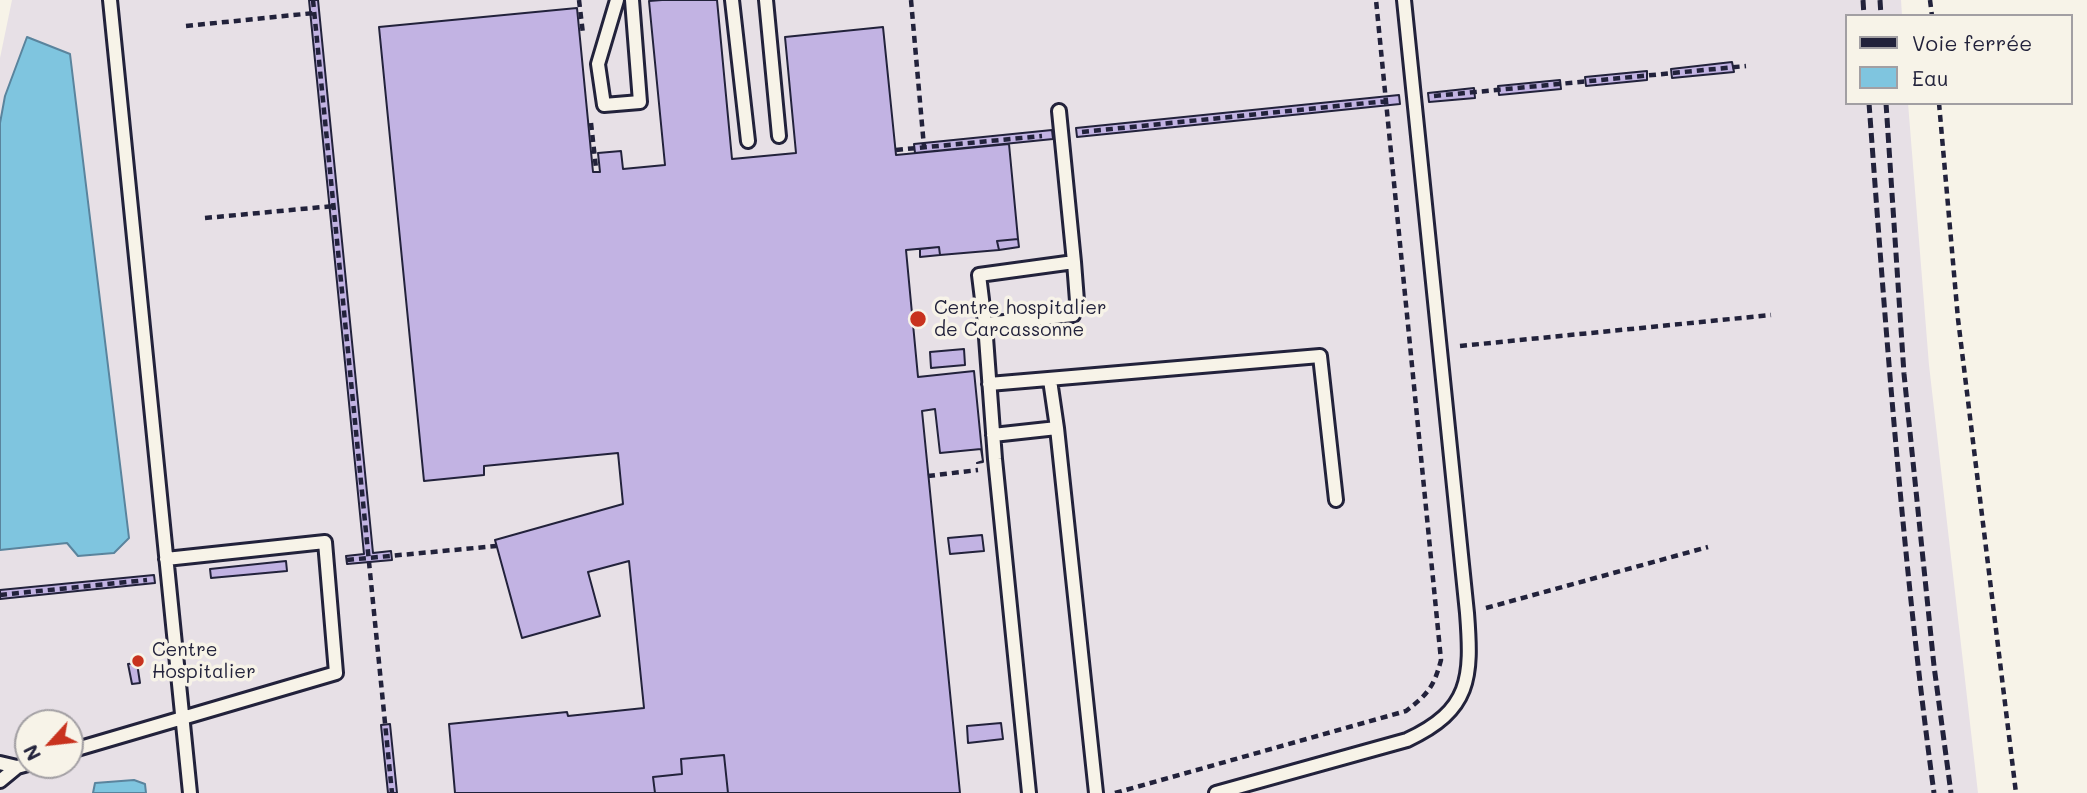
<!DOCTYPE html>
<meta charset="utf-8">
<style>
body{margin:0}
#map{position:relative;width:2087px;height:793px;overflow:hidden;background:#f7f3e8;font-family:Mali,sans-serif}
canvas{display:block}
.legend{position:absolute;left:1845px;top:14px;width:228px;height:91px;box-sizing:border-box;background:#f7f3e8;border:2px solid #a29fa3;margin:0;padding:9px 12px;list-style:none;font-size:21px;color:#22223b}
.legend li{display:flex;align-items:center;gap:14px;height:35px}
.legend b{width:35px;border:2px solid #a29fa3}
.north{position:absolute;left:14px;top:709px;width:70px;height:70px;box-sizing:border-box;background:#f7f3e8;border:2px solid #a29fa3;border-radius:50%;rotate:243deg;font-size:19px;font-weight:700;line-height:28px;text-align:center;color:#22223b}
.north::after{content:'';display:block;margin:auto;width:24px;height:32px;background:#c8321e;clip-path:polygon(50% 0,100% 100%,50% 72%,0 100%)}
</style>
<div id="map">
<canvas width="2087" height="793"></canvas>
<ul class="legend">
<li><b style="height:9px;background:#22223b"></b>Voie ferrée</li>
<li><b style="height:19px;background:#7fc5df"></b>Eau</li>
</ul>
<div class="north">N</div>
</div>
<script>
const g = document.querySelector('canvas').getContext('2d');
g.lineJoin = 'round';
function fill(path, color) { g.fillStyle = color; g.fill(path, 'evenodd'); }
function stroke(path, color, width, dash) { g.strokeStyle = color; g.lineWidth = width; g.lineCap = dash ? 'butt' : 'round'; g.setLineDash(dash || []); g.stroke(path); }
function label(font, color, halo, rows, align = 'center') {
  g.font = font + ' Mali,sans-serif'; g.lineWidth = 7; g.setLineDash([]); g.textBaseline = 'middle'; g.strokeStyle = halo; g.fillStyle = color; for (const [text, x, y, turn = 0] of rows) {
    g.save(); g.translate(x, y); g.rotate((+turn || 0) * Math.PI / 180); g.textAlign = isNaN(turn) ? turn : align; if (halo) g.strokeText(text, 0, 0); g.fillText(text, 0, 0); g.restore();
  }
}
fill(new Path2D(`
 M12 0H1901L1902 16H1847V103H1908L1929 365 1978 793H0V58ZM28 723H70V765H28Z`), '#e7e0e6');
const water = new Path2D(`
 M27 37 70 54 129 538 114 553 78 556 67 543 0 550V123L5 96Z
 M134 780 145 784 146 793H93L95 783Z`);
fill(water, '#7fc5df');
stroke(water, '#5a849d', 2);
const building = new Path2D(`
 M309 0H318L373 553 391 551 392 560 347 564 346 556 364 554Z
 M662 0H717L732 159 796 153 785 37 883 27 896 155 1009 144 1018 239 997 241 999 250 940 255 939 247 906 250 918 377 974 371 983 462 977 463 983 461 981 449 940 453 935 409 922 411 960 793H728L724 755 681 759 682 774 653 777 655 793H455L449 724 567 712 568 716 644 708 629 561 588 572 600 616 522 638 495 540 623 504 618 453 484 466V475L424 481 379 27 577 8 593 172H600L598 153 621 151 623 169 665 165 649 1Z
 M1732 62 1734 72 1672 78 1671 69Z
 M1647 71V80L1586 86 1585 77Z
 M1560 80 1561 89 1499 95 1498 86Z
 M1474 88 1475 98 1429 102 1428 93Z
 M1399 95 1400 104 1077 137 1076 128Z
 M1052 130 1053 139 915 153 914 144Z
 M1018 239 1019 247 999 250 997 241Z
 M939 247 940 255 920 257V249Z
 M964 349 965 365 931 368 930 352Z
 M982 535 984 551 950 554 948 538Z
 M286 561 287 571 211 578 210 569Z
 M154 575 155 583 0 599V590Z
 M137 663 140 683 132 684 128 664Z
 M1001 723 1003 739 968 743 967 726Z
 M390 724 397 793H388L381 725Z
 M724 755 728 793H655L653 777 682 774 681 759Z`);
fill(building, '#c2b3e3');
stroke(building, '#22223b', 2);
const service = new Path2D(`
 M110 0 190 793
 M617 0 598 64 604 105 640 102 632 0
 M732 0 748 141
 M766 0 779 136
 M1059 111 1074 262 1077 301 1073 315 985 324 979 275 1074 262
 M985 324 995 459 1029 793
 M1050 380 1057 428 1096 793
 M989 384 1320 356 1336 500
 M993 435 1057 428
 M70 751 336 673 325 542 166 559
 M0 763 17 767
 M0 781 17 767 28 764
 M1216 793 1407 740C1471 710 1472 678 1467 613L1404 0`);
stroke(service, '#22223b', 18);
stroke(new Path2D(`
 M313 0 392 793
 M579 0 583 34
 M911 0 924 147
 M1930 0 1932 16
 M186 26 314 13
 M1434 96 1746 66
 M1939 103 1958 319 2016 793
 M591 123 596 168
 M1082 132 1387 101
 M896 150 1042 136
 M205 218 334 206
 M1460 346 1771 315
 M928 476 978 470
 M347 560 496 546
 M0 595 147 580
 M1486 608 1708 547
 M1115 793 1406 711C1427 695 1434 687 1441 660L1376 0`), '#22223b', 4.5, [7, 5]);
stroke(service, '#f7f3e8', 12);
stroke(new Path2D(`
 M1863 0 1864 16
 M1880 0 1881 16
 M1869 103C1886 334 1903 564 1934 793
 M1886 103 1904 374 1934 666 1951 793`), '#22223b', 5, [10, 5]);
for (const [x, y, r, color] of [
 [918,319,9,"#c8321e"],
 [138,661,7,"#c8321e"]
]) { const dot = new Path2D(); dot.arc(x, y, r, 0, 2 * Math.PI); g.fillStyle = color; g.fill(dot); stroke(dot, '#f7f3e8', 2.5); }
label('19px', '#22223b', '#f7f3e8', [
 ["Centre hospitalier",934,308],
 ["de Carcassonne",934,330],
 ["Centre",152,650],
 ["Hospitalier",152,672]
], 'left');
</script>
